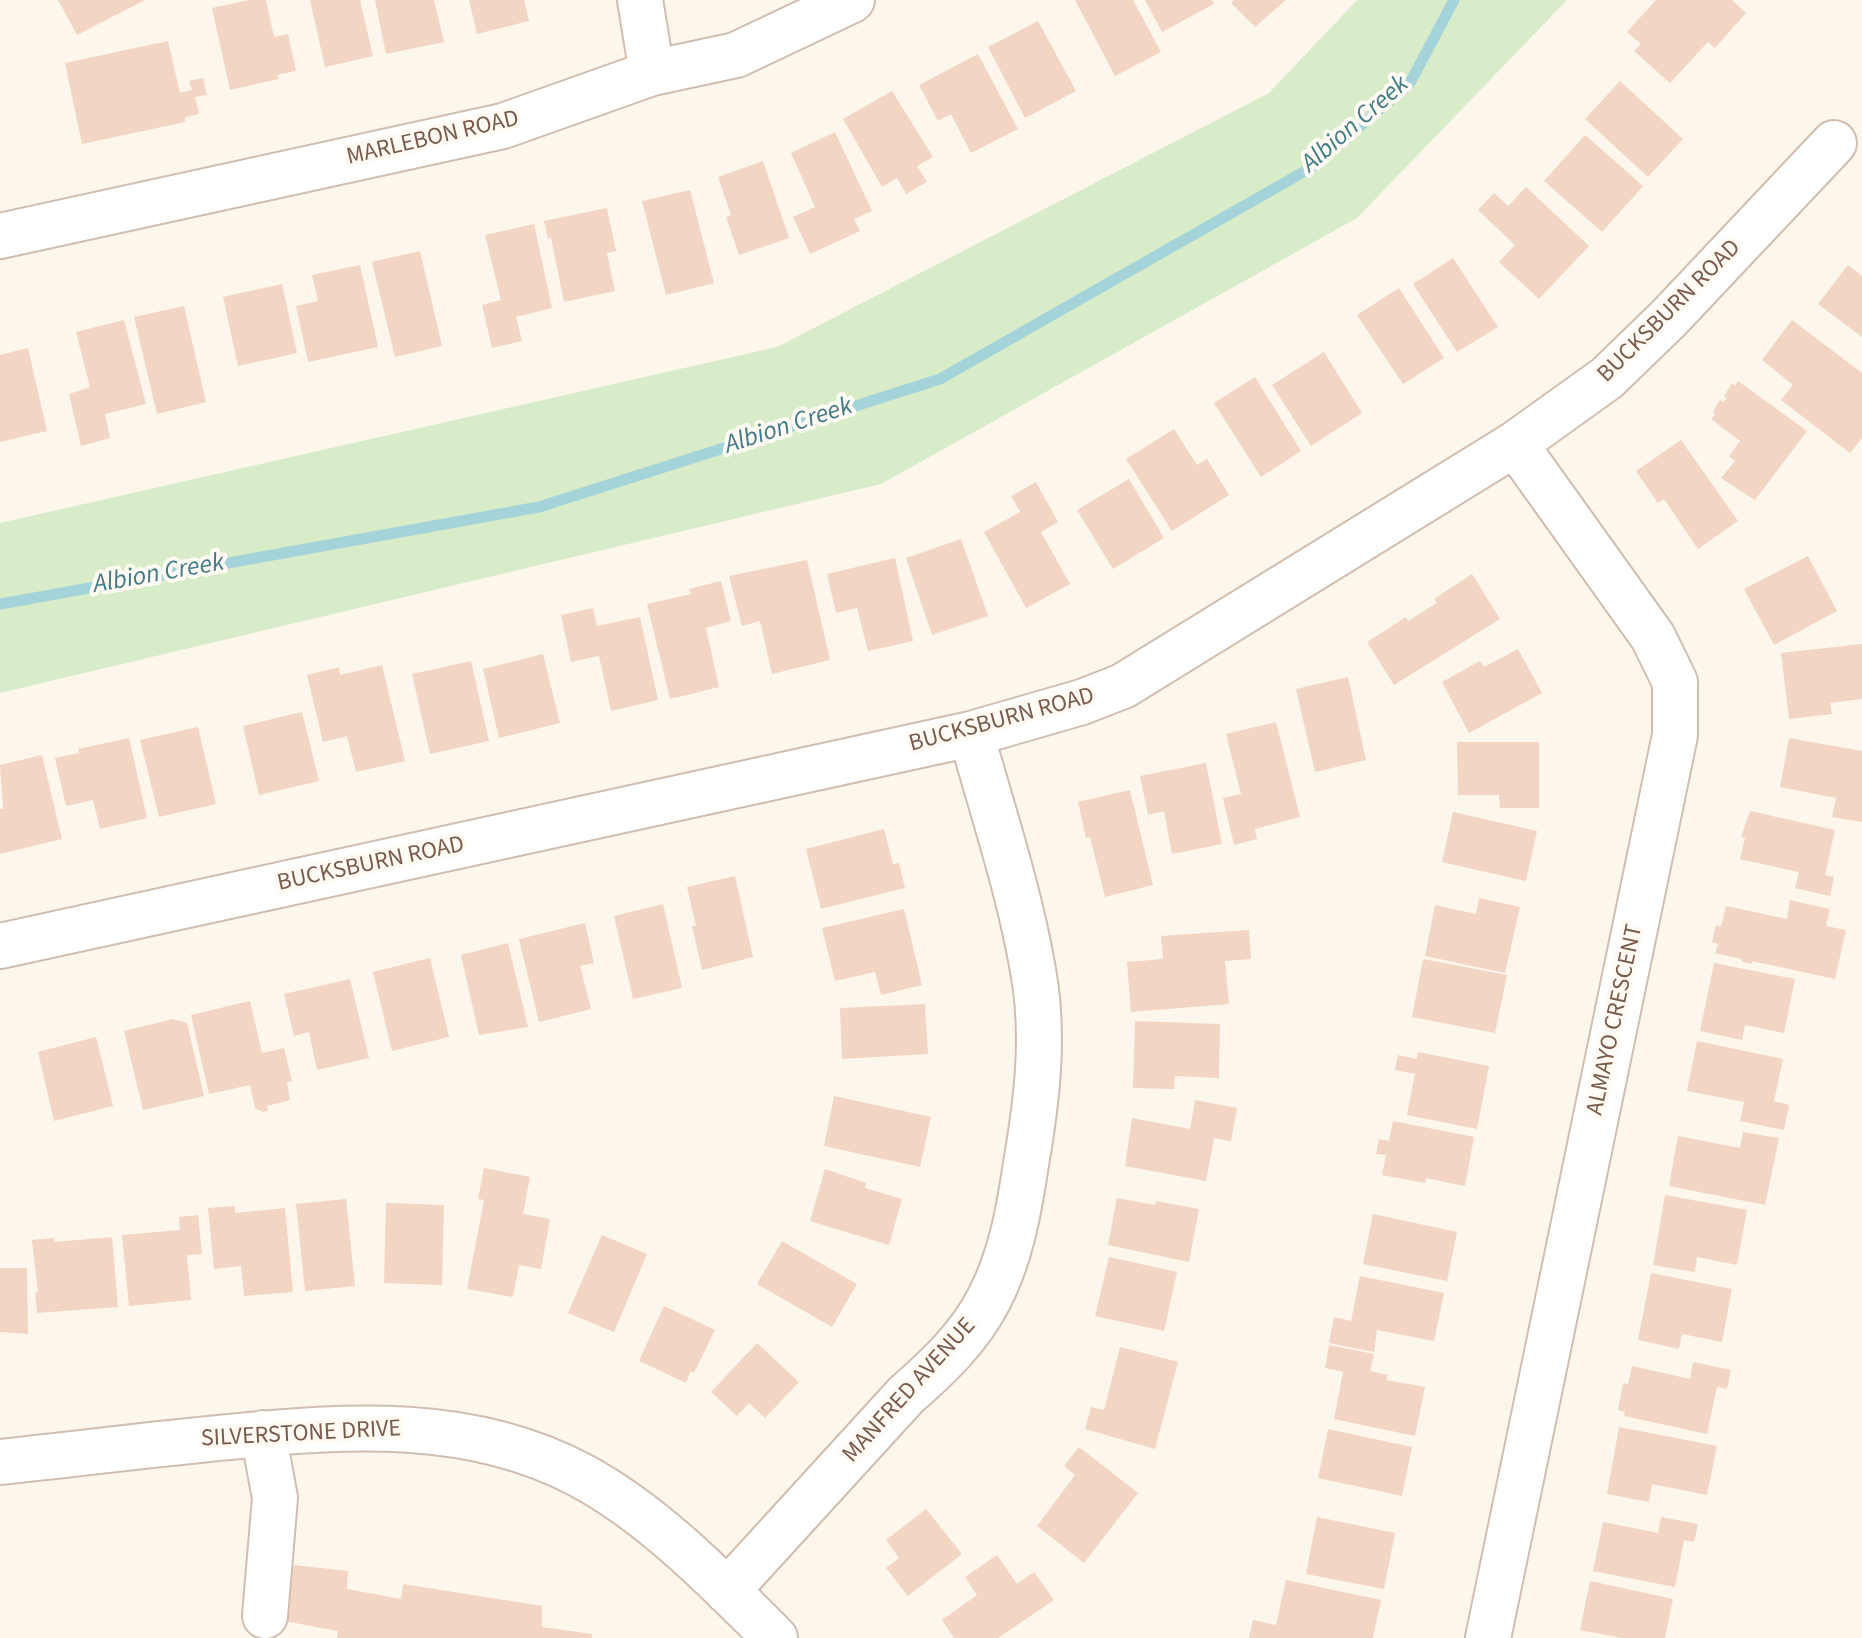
<!DOCTYPE html>
<style>
body{margin:0}
canvas{display:block;background:#fdf6ec}
</style>
<canvas width="1862" height="1638"></canvas>
<script>
const g = document.querySelector('canvas').getContext('2d');
g.lineJoin = 'round';
function fill(path, color) { g.fillStyle = color; g.fill(path, 'evenodd'); }
function stroke(path, color, width, dash) { g.strokeStyle = color; g.lineWidth = width; g.lineCap = dash ? 'butt' : 'round'; g.setLineDash(dash || []); g.stroke(path); }
function label(font, color, halo, rows, align = 'center') {
  g.font = font + ' "Source Sans 3",sans-serif'; g.lineWidth = 8; g.setLineDash([]); g.textBaseline = 'middle'; g.strokeStyle = halo; g.fillStyle = color; for (const [text, x, y, turn = 0] of rows) {
    g.save(); g.translate(x, y); g.rotate((+turn || 0) * Math.PI / 180); g.textAlign = isNaN(turn) ? turn : align; if (halo) g.strokeText(text, 0, 0); g.fillText(text, 0, 0); g.restore();
  }
}
fill(new Path2D(`
 M1357 0H1567L1357 218 881 484 0 693V523L777 347 1269 93Z`), '#d8ecc9');
stroke(new Path2D(`
 M0 604 539 507 940 379 1314 166 1410 83 1454 0`), '#a5d3da', 11);
fill(new Path2D(`
 M58 0H145L77 35Z
 M249 0H266L274 37 288 34 296 71 277 75 279 79 230 90 212 8Z
 M310 0H360L373 56 325 67Z
 M375 0H434L444 42 386 54Z
 M469 0H524L529 21 477 34Z
 M1075 0H1133L1161 52 1115 76Z
 M1145 0H1212L1214 4 1162 32Z
 M1234 0H1286L1255 27 1231 3Z
 M1656 0H1732L1746 13 1715 48 1708 42 1670 83 1634 51 1641 44 1627 32Z
 M1038 21 1076 91 1025 118 988 47Z
 M168 41 180 93 192 90 189 81 203 78 207 95 195 97 199 114 185 117V122L82 144 65 63Z
 M978 54 1018 129 971 153 951 114 938 121 919 85Z
 M1620 81 1683 139 1648 177 1585 119Z
 M892 91 933 157 917 166 927 182 906 194 897 178 882 187 843 119Z
 M835 132 872 211 854 219 860 231 810 254 793 217 815 207 791 153Z
 M1585 135 1643 186 1602 232 1544 181Z
 M763 161 789 238 739 255 726 217 731 215 718 177Z
 M1526 187 1589 246 1539 299 1499 262 1515 245 1478 210 1494 193 1508 206Z
 M690 190 714 283 666 295 642 201Z
 M607 208 616 251 607 253 615 291 564 302 551 238 548 239 544 221Z
 M534 224 552 308 516 317 522 341 492 348 482 305 501 300 485 235Z
 M420 251 442 346 395 357 372 262Z
 M1453 258 1498 327 1457 352 1413 284Z
 M360 265 378 347 308 362 296 306 318 301 312 275Z
 M1848 265 1862 276V337L1818 304Z
 M282 284 297 353 238 366 223 297Z
 M1399 288 1444 358 1403 384 1357 315Z
 M184 306 206 402 157 414 134 317Z
 M124 320 146 404 105 414 110 438 81 446 69 394 90 387 76 332Z
 M1792 320 1862 373V438L1850 453 1781 400 1793 385 1762 360Z
 M28 348 47 431 0 442V355Z
 M1324 352 1362 413 1311 446 1272 385Z
 M1255 377 1301 451 1261 477 1214 403Z
 M1738 381 1807 431 1755 500 1721 478 1735 461 1729 456 1740 441 1711 419 1715 415 1713 411 1720 400 1723 402 1727 398 1724 396 1732 383 1735 386Z
 M1174 429 1197 465 1207 459 1229 495 1172 531 1126 459Z
 M1681 440 1738 521 1698 549 1664 499 1658 503 1636 471Z
 M1129 479 1164 538 1113 569 1077 510Z
 M1036 482 1058 522 1041 532 1070 584 1026 608 984 532 1020 512 1011 496Z
 M961 539 988 616 932 635 906 558Z
 M1808 556 1837 611 1774 645 1744 589Z
 M895 558 913 641 868 651 857 608 836 613 827 574Z
 M807 560 830 660 772 674 760 621 742 626 729 576Z
 M1472 574 1500 619 1394 685 1367 642 1406 617 1408 621 1437 603 1434 599Z
 M721 581 731 621 706 628 719 687 670 699 647 604 691 594 689 589Z
 M593 608 597 626 640 617 658 700 611 711 599 656 571 662 561 615Z
 M1862 644V699L1830 703 1832 714 1789 719 1781 653Z
 M1518 649 1542 693 1469 733 1442 682 1480 661 1484 667Z
 M543 654 560 723 499 738 483 669Z
 M471 661 489 741 430 754 412 674Z
 M382 665 405 761 356 772 347 736 323 742 307 675 339 667 340 675Z
 M1348 677 1366 760 1315 772 1296 689Z
 M302 712 319 781 259 795 243 726Z
 M1276 722 1300 817 1255 829 1257 839 1234 845 1223 798 1241 794 1226 734Z
 M198 727 216 804 159 817 140 740Z
 M129 738 147 818 100 829 93 800 66 806 55 758 79 753 78 749Z
 M1789 738 1862 751V822L1832 817 1836 798 1780 787Z
 M1457 742H1539V808H1500L1499 795H1458Z
 M42 755 62 839 0 854V809H3L0 765Z
 M1206 763 1222 844 1172 854 1164 811 1148 815 1140 776Z
 M1130 790 1153 885 1105 897 1090 837 1086 838 1078 802Z
 M1750 811 1835 830 1825 875 1834 877 1830 896 1795 888 1799 872 1740 859 1745 838 1741 837Z
 M1453 812 1537 831 1526 881 1442 862Z
 M884 829 893 864 899 863 905 888 821 909 806 849Z
 M735 876 753 957 702 970 692 926H696L687 887Z
 M1479 898 1520 907 1505 973 1425 956 1435 905 1476 914Z
 M1790 900 1830 909 1826 926 1846 930 1835 979 1752 961V964L1742 962V959L1715 953 1718 944 1712 942 1716 925 1721 927 1726 906 1787 919Z
 M663 904 682 988 633 999 614 916Z
 M904 909 922 985 881 995 875 972 835 981 822 928Z
 M585 923 594 963 580 966 591 1009 539 1022 519 939Z
 M1249 930 1251 959 1225 961 1229 1004 1131 1012 1127 962 1163 959 1161 936Z
 M508 943 528 1027 479 1035 461 955Z
 M430 958 449 1037 392 1051 373 972Z
 M1423 959 1507 975 1495 1033 1412 1017Z
 M1714 963 1795 979 1784 1033 1745 1025 1742 1040 1700 1031Z
 M350 979 369 1058 317 1070 309 1032 294 1036 284 994Z
 M250 1001 262 1053 284 1048 292 1081 287 1082 290 1100 267 1106 268 1111 263 1112 255 1108 250 1085 209 1094 191 1015Z
 M925 1004 928 1054 842 1059 840 1008Z
 M173 1019 187 1023 204 1096 143 1110 124 1031Z
 M1135 1021 1220 1024 1219 1078 1175 1076 1174 1089 1133 1088Z
 M96 1037 113 1106 54 1121 38 1052Z
 M1697 1041 1783 1059 1774 1101 1789 1105 1784 1130 1740 1121 1744 1102 1687 1091Z
 M1418 1052 1489 1066 1477 1129 1407 1115 1415 1074 1395 1070 1398 1055 1417 1059Z
 M834 1096 931 1117 920 1167 824 1146Z
 M1195 1100 1237 1108 1231 1141 1214 1138 1206 1181 1125 1166 1132 1118 1190 1129Z
 M1393 1121 1474 1137 1465 1186 1426 1178 1425 1183 1382 1175 1386 1155 1376 1154 1379 1139 1389 1141Z
 M1743 1132 1779 1138 1765 1205 1669 1186 1678 1136 1740 1148Z
 M484 1168 530 1177 523 1214 550 1219 541 1269 519 1265 513 1297 467 1289 484 1200 478 1199Z
 M825 1169 866 1183 865 1188 902 1199 889 1245 810 1221Z
 M1665 1195 1747 1210 1737 1265 1697 1257 1695 1272 1653 1265Z
 M1117 1198 1155 1205 1156 1201 1199 1209 1189 1262 1108 1245Z
 M346 1199 355 1286 305 1291 296 1204Z
 M386 1203 444 1205 442 1285 384 1283Z
 M235 1206V1213L285 1208 293 1292 244 1296 241 1266 214 1269 208 1208Z
 M1373 1214 1457 1232 1447 1281 1363 1264Z
 M198 1215 202 1254 187 1255 191 1300 129 1306 122 1235 180 1230 179 1217Z
 M602 1235 647 1254 614 1332 568 1313Z
 M112 1237 118 1307 37 1313 35 1293 38 1292 32 1240 54 1238V1242Z
 M782 1241 857 1284 832 1327 757 1284Z
 M1109 1257 1177 1272 1164 1331 1095 1316Z
 M0 1268H27L28 1334 0 1332Z
 M1651 1273 1732 1289 1722 1342 1682 1334 1679 1349 1638 1340Z
 M1360 1276 1444 1293 1434 1341 1377 1330 1374 1352 1329 1343 1334 1317 1351 1321Z
 M664 1306 715 1330 694 1373 691 1371 686 1383 639 1361Z
 M757 1343 799 1382 765 1418 749 1403 737 1416 711 1392Z
 M1329 1345 1374 1354 1370 1371 1388 1375 1386 1380 1425 1387 1415 1436 1334 1419 1343 1372 1325 1368Z
 M1120 1347 1178 1362 1155 1449 1085 1429 1091 1407 1104 1410Z
 M1693 1362 1731 1370 1727 1389 1717 1387 1707 1434 1624 1416 1625 1412 1618 1410 1623 1383 1628 1384 1632 1366 1690 1379Z
 M1619 1427 1717 1446 1707 1495 1652 1484 1649 1502 1607 1494Z
 M1328 1429 1412 1447 1402 1496 1318 1478Z
 M1079 1447 1138 1493 1084 1563 1037 1526 1075 1475 1064 1466Z
 M926 1509 962 1554 908 1596 886 1568 899 1558 886 1540Z
 M1317 1517 1395 1533 1384 1589 1306 1574Z
 M1661 1517 1698 1524 1694 1542 1684 1540 1675 1587 1593 1571 1603 1522 1658 1533Z
 M997 1555 1017 1584 1034 1572 1054 1600 998 1638H954L942 1620 977 1595 965 1577Z
 M294 1565 348 1571 347 1589 401 1599 403 1584 542 1606V1627L592 1634V1638H337L338 1631 284 1621Z
 M1286 1580 1381 1600 1373 1638H1249L1253 1620 1276 1625Z
 M1590 1581 1673 1599 1665 1638H1622L1580 1630Z`), '#f3d5c3');
const minor = new Path2D(`
 M640 0 652 73
 M0 236 503 126 652 73 736 55 852 0
 M0 946 971 734 1082 702 1123 686 1515 444 1607 378 1669 318 1834 143
 M263 1433 275 1498 265 1616
 M0 1462C77 1454 153 1444 229 1437 348 1425 471 1417 580 1475 652 1513 718 1581 775 1638
 M727 1591 906 1395C938 1367 969 1338 989 1299 1011 1257 1019 1210 1026 1164 1037 1100 1045 1035 1033 970 1019 890 993 812 971 734
 M1488 1638 1675 735V682L1653 637 1515 444`);
stroke(minor, '#d1beb0', 48);
stroke(minor, '#fff', 44);
label('24px', '#7a5c4d', '#fffaf3', [
 ["MARLEBON ROAD",433,139,-13],
 ["BUCKSBURN ROAD",1670,312,-45],
 ["BUCKSBURN ROAD",1002,721,-15],
 ["BUCKSBURN ROAD",371,865,-12],
 ["ALMAYO CRESCENT",1616,1020,-78],
 ["MANFRED AVENUE",910,1391,-48],
 ["SILVERSTONE DRIVE",301,1435,-3]
]);
label('italic 26px', '#437c86', '#fffaf3', [
 ["Albion Creek",1356,125,-41],
 ["Albion Creek",789,427,-18],
 ["Albion Creek",159,575,-10]
]);
</script>
